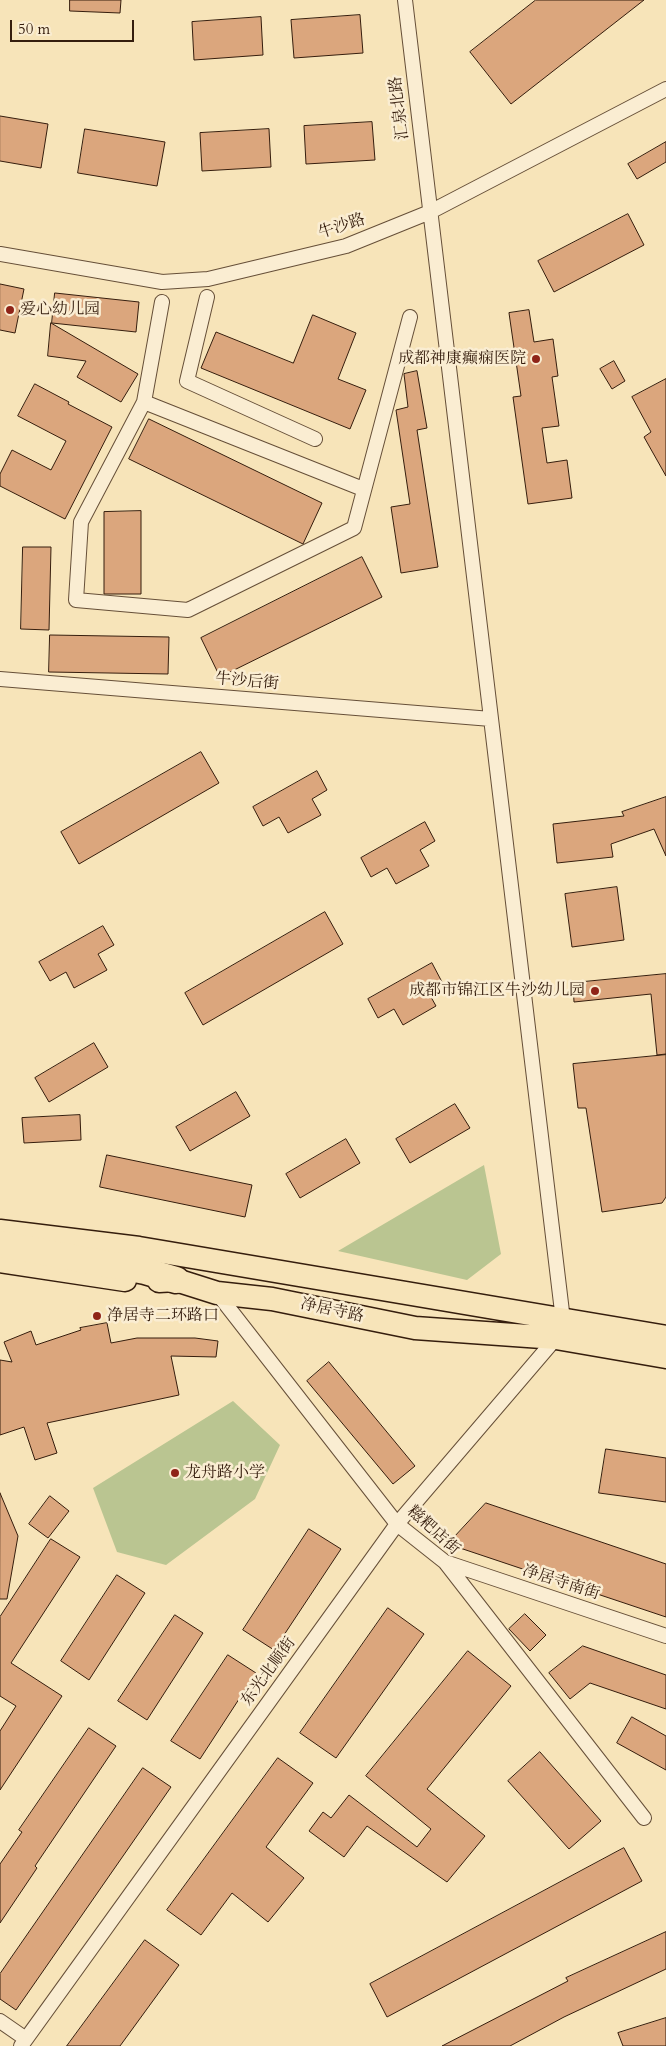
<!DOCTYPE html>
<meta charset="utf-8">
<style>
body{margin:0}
#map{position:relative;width:666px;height:2046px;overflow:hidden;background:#f7e4b9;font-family:Cardo,serif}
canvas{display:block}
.scale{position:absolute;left:10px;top:20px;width:124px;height:22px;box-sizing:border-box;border:2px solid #351d0d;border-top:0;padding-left:6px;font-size:15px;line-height:18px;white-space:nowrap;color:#351d0d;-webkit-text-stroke:4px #faedd2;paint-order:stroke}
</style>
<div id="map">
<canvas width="666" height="2046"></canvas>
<div class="scale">50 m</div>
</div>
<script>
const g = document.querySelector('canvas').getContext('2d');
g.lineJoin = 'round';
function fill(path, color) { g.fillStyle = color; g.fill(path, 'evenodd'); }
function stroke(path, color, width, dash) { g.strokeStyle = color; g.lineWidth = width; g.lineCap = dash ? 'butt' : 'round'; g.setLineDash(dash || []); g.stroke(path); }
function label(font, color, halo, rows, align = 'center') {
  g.font = font + ' Cardo,"Noto Serif SC",serif'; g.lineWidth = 5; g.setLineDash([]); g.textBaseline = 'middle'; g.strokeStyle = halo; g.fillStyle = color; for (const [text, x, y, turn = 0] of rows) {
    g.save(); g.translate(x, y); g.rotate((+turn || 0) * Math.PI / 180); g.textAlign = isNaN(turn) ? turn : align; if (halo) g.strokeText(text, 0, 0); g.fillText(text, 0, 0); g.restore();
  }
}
fill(new Path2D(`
 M484 1165 501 1254 467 1280 338 1251Z
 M233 1401 280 1445 255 1499 166 1565 117 1552 93 1488Z`), '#bac591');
const building = new Path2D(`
 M70 0H121L120 13 70 11Z
 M536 0H644L511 104 470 52Z
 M360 15 363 53 294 58 291 20Z
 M261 17 263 55 194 60 192 22Z
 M0 116 48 124 41 168 0 161Z
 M372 122 375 160 306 164 304 126Z
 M85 129 165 142 157 186 78 173Z
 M269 129 271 167 202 171 200 133Z
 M666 142V162L637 179 628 164Z
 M628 214 644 245 554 292 538 261Z
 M0 284 24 289 15 333 0 330Z
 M55 293 139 302 136 332 52 323Z
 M529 310 534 342 553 339 558 376 552 377 559 426 542 428 547 463 567 460 572 498 528 504 513 397 521 396 509 313Z
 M313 315 356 333 338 379 366 390 350 429 201 368 216 332 293 363Z
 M51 323 138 374 121 402 77 377 86 361 48 356Z
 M614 361 625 381 612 389 600 369Z
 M417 371 427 428 417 430 438 567 401 573 391 507 410 504 396 410 408 407 404 374Z
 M666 379V476L644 437 651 432 632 397Z
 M35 384 69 402 68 404 112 427 65 519 0 486V474L12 450 51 470 66 441 18 416Z
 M149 419 322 503 303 544 129 459Z
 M141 511V594H104V512Z
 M23 547H51L49 630 21 629Z
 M362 557 382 597 220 677 201 638Z
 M50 635 169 637 168 674 49 672Z
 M201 752 219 783 79 864 61 832Z
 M317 771 327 790 312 799 321 815 288 833 279 817 263 826 253 807Z
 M666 797V856L654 829 611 844 613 857 557 863 553 824 624 816 622 812Z
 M425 822 435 841 420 850 429 866 396 884 387 868 371 877 361 858Z
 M617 887 624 940 572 947 565 894Z
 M325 912 343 944 203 1025 185 993Z
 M103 926 114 945 98 954 107 970 74 988 66 972 50 981 39 962Z
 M432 963 442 982 427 990 436 1006 403 1025 394 1009 378 1018 368 999Z
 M666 974V1054L657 1055 651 994 574 1002 573 983Z
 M94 1043 108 1067 49 1102 35 1078Z
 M666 1055V1197L662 1203 602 1212 586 1108H578L573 1064Z
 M236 1092 250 1116 190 1151 176 1127Z
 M455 1104 470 1128 410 1163 396 1139Z
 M80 1115 81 1140 24 1143 22 1118Z
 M346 1139 360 1163 300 1198 286 1174Z
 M107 1155 252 1185 245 1217 100 1187Z
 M107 1323 111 1343 137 1338H195L218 1341 216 1357 171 1356 179 1395 47 1423 57 1453 35 1460 24 1427 0 1435V1360L12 1362 4 1342 31 1331 36 1345 81 1330 80 1328Z
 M329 1362 415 1466 393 1484 307 1381Z
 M606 1449 666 1458V1502L599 1493Z
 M0 1493 18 1536 7 1599H0Z
 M50 1496 69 1511 48 1538 29 1524Z
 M486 1503 666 1564V1617L448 1544Z
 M309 1529 341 1549 274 1650 243 1630Z
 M51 1539 80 1557 11 1663 62 1696 0 1790V1731L16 1706 0 1696V1617Z
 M117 1575 145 1593 89 1680 61 1661Z
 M388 1608 424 1634 336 1758 300 1733Z
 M525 1614 546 1635 530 1651 509 1629Z
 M175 1615 203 1633 147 1720 118 1701Z
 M583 1646 666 1675V1709L590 1683 570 1699 549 1673Z
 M468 1651 511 1686 427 1789 485 1836 447 1882 367 1826 344 1857 309 1831 323 1812 331 1818 349 1795 417 1847 431 1829 366 1776Z
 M228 1655 256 1673 200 1759 171 1741Z
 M632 1717 666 1736V1770L617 1743Z
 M89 1728 116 1746 35 1866 37 1868 0 1923V1864L22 1832 19 1830Z
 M540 1752 601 1821 569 1849 508 1781Z
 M278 1758 313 1783 266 1847 304 1878 268 1922 232 1893 201 1935 167 1910Z
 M143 1768 171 1787 16 2010 0 1999V1974Z
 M624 1848 642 1881 387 2017 370 1984Z
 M666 1932V1969L564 2017 510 2046H442L568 1981 566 1978Z
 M145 1940 179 1965 120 2046H67Z
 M666 2018V2046H623L618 2033Z`);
fill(building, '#dba67d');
stroke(building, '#351d0d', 1);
const street = new Path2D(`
 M405 0 563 1320
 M0 254 162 282 208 279 346 246 430 212 666 89
 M207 297 187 381 315 439
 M162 302 144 402 81 522 76 600 188 610 354 528 410 317
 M144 402 363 489
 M0 679 491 719
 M217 1293 397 1524 445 1562 644 1818
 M445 1562 666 1636
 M0 2021 26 2039
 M21 2046 397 1524 556 1338`);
const primary = new Path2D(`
 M0 1231 139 1248 666 1337
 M0 1261 125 1280
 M159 1281 176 1280 217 1293 272 1299 415 1328 556 1338 666 1357`);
const highway = new Path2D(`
 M0 1244 145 1271 176 1280`);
stroke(street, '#664f38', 16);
stroke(primary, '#351d0d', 25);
stroke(highway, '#351d0d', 29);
stroke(street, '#faedd2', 14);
stroke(primary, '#f7e4b9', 22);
stroke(highway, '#f7e4b9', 26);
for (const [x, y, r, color] of [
 [10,310,5,"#8f2418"],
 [536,359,5,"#8f2418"],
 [595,991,5,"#8f2418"],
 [97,1316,5,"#8f2418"],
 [175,1473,5,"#8f2418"]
]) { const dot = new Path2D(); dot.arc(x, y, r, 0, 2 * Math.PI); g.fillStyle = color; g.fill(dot); stroke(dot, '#faedd2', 2); }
label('16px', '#351d0d', '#faedd2', [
 ["汇泉北路",400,108,-97],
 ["牛沙路",342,227,-18],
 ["牛沙后街",247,682,5],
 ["净居寺路",332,1311,12],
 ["糍粑店街",433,1531,42],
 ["净居寺南街",561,1583,18],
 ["东光北顺街",269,1672,-54]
]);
label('16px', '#351d0d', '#faedd2', [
 ["爱心幼儿园",20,310],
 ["成都神康癫痫医院",526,359,"right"],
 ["成都市锦江区牛沙幼儿园",585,991,"right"],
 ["净居寺二环路口",107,1316],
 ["龙舟路小学",185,1473]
], 'left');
</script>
